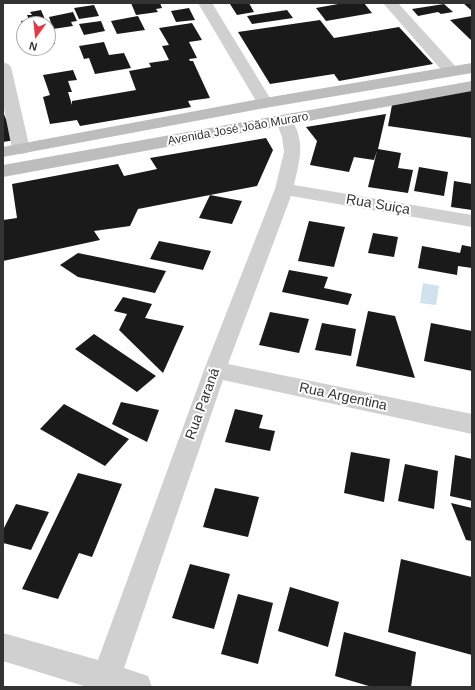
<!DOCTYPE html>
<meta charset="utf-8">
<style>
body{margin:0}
#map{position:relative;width:475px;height:690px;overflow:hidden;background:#fff;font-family:Arial,sans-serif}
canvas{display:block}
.frame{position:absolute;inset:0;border:4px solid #333;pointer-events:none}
.north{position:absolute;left:16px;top:16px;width:40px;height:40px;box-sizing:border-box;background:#fff;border:1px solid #adadad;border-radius:50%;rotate:195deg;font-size:11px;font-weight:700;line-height:16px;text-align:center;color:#333}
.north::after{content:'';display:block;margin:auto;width:14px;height:18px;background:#e63946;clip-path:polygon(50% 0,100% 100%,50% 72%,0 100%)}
</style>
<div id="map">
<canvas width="475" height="690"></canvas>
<div class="frame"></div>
<div class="north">N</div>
</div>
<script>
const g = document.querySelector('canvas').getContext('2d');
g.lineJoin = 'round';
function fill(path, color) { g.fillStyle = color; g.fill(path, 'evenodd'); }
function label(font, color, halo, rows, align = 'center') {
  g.font = font + ' Arial,sans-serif'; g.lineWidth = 4; g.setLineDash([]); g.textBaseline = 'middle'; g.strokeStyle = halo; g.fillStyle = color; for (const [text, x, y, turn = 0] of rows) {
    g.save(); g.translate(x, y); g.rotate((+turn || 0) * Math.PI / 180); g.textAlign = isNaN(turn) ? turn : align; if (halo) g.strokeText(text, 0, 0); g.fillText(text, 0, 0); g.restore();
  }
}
fill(new Path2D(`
 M423 283 439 286 436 305 420 303Z`), '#cfe2ee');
fill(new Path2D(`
 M131 3H160L162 8 156 9 158 12 136 15Z
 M249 3 254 12 237 15 230 4Z
 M337 3H364L372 13 326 21 316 8 338 4Z
 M463 3H472V11Z
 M444 4 453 12 441 14 438 12 418 16 412 9Z
 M94 5 99 16 79 19 74 8Z
 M189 8 195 20 176 22 171 11Z
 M41 10 47 24H24V29L21 21 29 20 27 15H32L30 12Z
 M287 10 293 18 252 24 247 16Z
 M73 12 77 21 71 22 73 26 53 29 49 17Z
 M138 16 145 30 117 34 111 21Z
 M472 16V41L450 20Z
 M320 20 334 38 399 27 433 64 339 81 334 74 270 84 238 32Z
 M101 21 105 31 84 35 79 24Z
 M192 23 202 40 189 42 197 58 189 59 190 61H193L210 98 188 101 191 107 80 126 77 120 50 124 43 97 50 95 43 75 73 70 77 80 68 81 72 92H68L72 105V101L136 90 129 71 151 67 149 63 169 60 162 46 169 45 159 28Z
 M50 32 55 44 48 45V33Z
 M104 42 109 55 124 53 131 68 95 74 89 58 84 59 79 46Z
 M472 90V138L388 126 392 105Z
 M3 112 15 140 3 142Z
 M386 114 378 149 401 153 398 168 413 170 408 193 368 187 377 151 374 160 354 157 349 172 310 165 317 141 306 127Z
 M266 138 273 150 257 186 210 195 242 201 232 224 199 218 210 195 138 209 130 226 94 231 100 240 3 261V220L17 218 12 184 118 164 124 176 157 169 150 158Z
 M419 167 448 172 444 196 414 191Z
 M454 181 472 184V210L451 207Z
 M309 221 345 227 334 267 298 261Z
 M373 233 398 237 394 257 368 253Z
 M159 241 211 251 203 270 150 259Z
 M462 245 472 247V268L458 266 457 275 418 268 422 246 460 253Z
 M78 253 166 271 155 293 78 277 60 265Z
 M289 270 328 277 324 288 352 294 348 305 282 292Z
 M123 297 152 304 145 318 184 326 163 373 119 330 127 314 114 311Z
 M368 311 395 316 415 378 356 366Z
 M270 312 309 319 299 353 259 345Z
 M322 323 356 329 351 356 315 350Z
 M431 323 472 331V371L424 361Z
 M94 334 156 376 137 392 75 349Z
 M121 402 159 410 147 442 112 424Z
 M64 404 129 439 105 466 40 429Z
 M235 409 263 415 259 428 275 431 270 451 225 442Z
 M351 452 390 459 384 502 344 493Z
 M455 455 472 459V501L450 496Z
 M405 464 438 471 434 509 398 501Z
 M78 473 122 484 92 557 79 553 58 599 22 589Z
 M215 488 259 497 248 537 203 527Z
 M451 503 472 508V541L466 540Z
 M16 504 49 512 31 550 3 543V530Z
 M401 559 472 577V655L388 632Z
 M190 564 230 574 214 629 172 618Z
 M290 587 339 602 328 647 278 631Z
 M238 594 273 603 258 664 221 654Z
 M344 632 416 652 411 687H372L335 676Z`), '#1a1a1a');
fill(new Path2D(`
 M198 3H212L273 103 271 106 265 108 259 106Z
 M383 3H398L457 68 459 71 457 74H445Z
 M3 62 8 64 11 67 30 149 27 153 21 154 15 153 12 149 3 104Z
 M284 116 290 117C306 141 300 159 294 185L472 215V227L291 196 228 364 472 414V434L223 380 124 668 148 676 152 687H87L3 661V633L98 660 204 370 275 189 284 152 282 137 276 121 278 117Z`), '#d0d0d0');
fill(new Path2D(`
 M472 63V73L265 108 3 157V147L265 98Z
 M472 81V91L3 177V165Z`), '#bdbdbd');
label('12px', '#333', '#fff', [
 ["Avenida José João Muraro",238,129,-10]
]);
label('14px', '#333', '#fff', [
 ["Rua Suiça",378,205,10],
 ["Rua Argentina",343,397,12],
 ["Rua Paraná",203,404,-70]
]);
</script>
